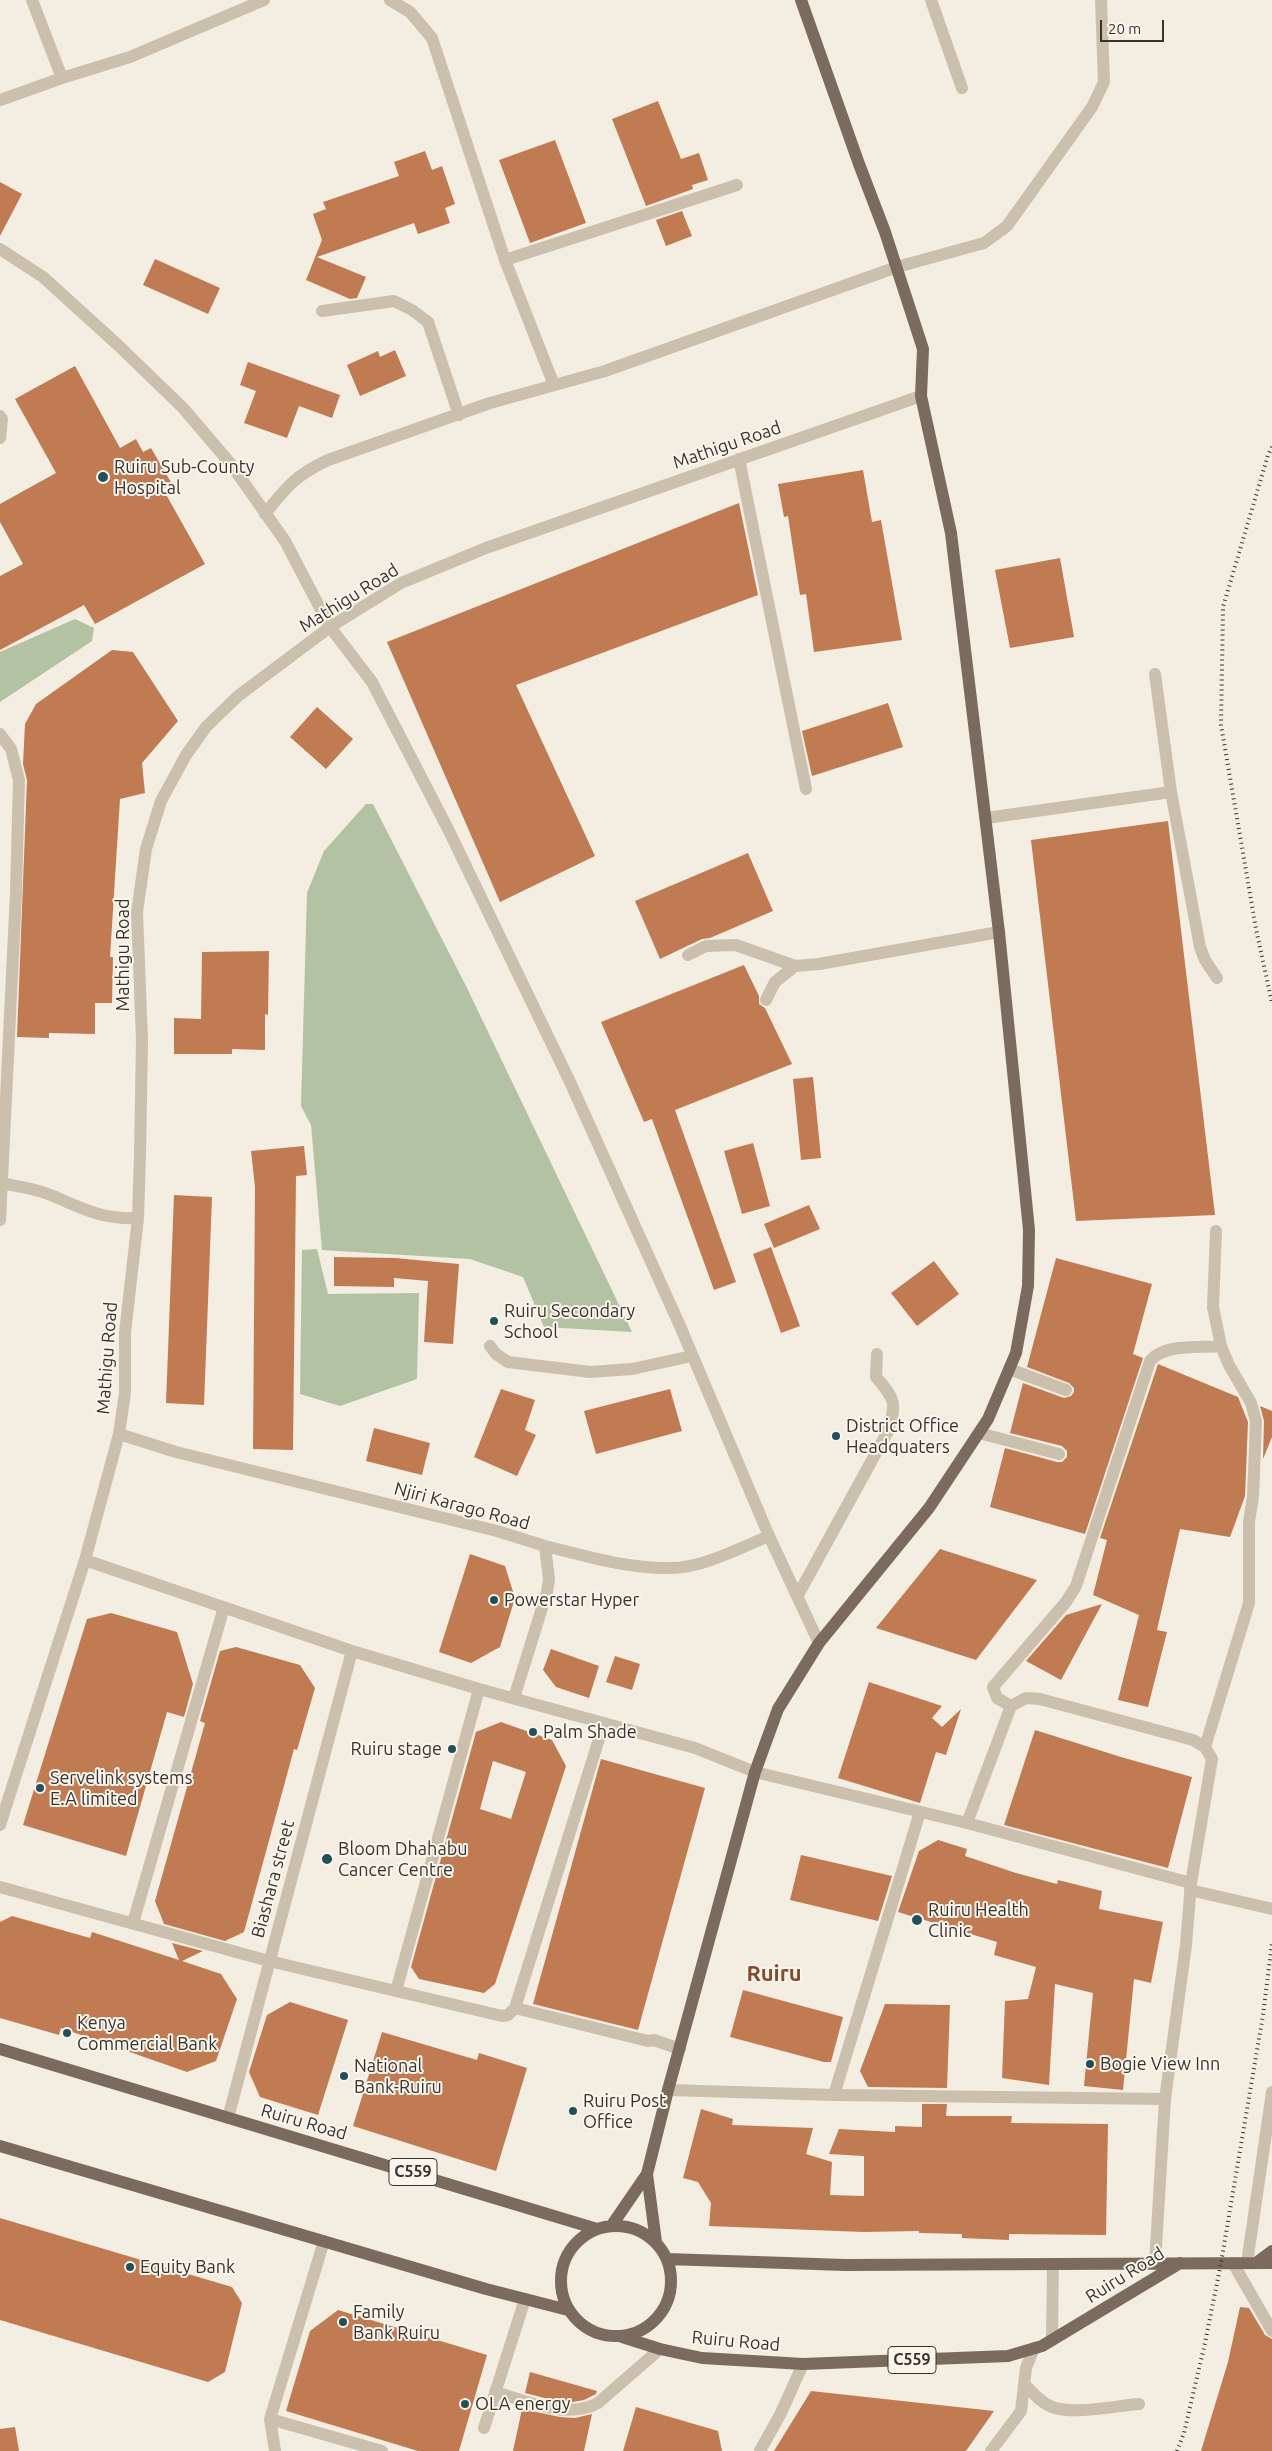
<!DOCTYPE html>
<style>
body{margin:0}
#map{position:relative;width:1272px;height:2451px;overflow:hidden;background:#f3ede2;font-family:Ubuntu,sans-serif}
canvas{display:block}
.scale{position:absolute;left:1100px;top:20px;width:64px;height:22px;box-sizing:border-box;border:2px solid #3a322c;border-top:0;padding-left:6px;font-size:15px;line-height:18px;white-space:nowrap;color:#3a322c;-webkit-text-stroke:4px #faf6ee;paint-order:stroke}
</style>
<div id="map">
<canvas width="1272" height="2451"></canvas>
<div class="scale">20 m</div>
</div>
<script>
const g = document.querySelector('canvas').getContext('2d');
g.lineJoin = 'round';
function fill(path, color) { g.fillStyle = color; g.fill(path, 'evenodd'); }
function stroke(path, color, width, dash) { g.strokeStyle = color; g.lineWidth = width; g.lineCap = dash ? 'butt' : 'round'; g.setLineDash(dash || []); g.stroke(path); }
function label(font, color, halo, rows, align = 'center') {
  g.font = font + ' Ubuntu,sans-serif'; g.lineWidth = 4; g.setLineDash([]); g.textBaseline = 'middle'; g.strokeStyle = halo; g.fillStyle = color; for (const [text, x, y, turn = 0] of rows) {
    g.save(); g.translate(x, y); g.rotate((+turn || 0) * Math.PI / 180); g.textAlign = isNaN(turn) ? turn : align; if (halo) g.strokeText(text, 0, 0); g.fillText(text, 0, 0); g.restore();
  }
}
fill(new Path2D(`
 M75 619 94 628 92 641 0 702V652Z
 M366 804H373L467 988 632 1332 544 1327 523 1277 470 1259 322 1250 311 1125 301 1106 307 893 324 851Z
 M317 1249 328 1294 419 1293 417 1379 340 1406 300 1394 302 1250Z`), '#b3c2a2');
fill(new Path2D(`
 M658 101 681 159 699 153 708 180 692 185 693 189 646 206 612 119Z
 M555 140 586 223 530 243 499 160Z
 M425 151 432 170 442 166 455 204 445 208 450 223 418 234 414 223 317 257 366 277 357 298 350 299 306 280 322 240 313 214 326 209 323 202 399 176 394 162Z
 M0 182 22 194 0 236Z
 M682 211 692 236 666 246 656 220Z
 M155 259 220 288 208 314 143 285Z
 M395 350 406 376 360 396 347 365 378 351 380 357Z
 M248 362 340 395 332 418 299 406 287 438 244 423 256 391 240 385Z
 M75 366 120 448 136 439 143 452 151 448 172 484 163 489 205 564 95 624 84 605 0 650V576L23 564 0 522V504L56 473 15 399Z
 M863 470 872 522 881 520 902 640 814 652 806 594 800 595 788 516 784 517 778 484Z
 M739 503 758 595 516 685 595 856 500 902 387 642Z
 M1060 558 1074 637 1010 648 995 570Z
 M112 650 133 652 178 721 142 763 145 793 120 799 110 957H113L112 1003H95V1034L49 1033V1038L17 1037 27 780 23 764 25 724 36 704Z
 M888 703 903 747 812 776 802 731Z
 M317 707 353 739 326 769 290 737Z
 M1168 821 1215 1215 1076 1221 1031 840Z
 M748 853 773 911 710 938 702 939 660 959 635 901Z
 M269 951 268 1015 265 1014V1050L232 1049V1054H174V1018L201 1019 202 952Z
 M744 965 759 996V1004L765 1008 792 1064 675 1110 736 1282 714 1290 652 1119 644 1122 601 1022Z
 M813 1077 821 1158 801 1160 793 1079Z
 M753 1143 770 1206 742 1214 724 1151Z
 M304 1146 307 1175 296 1176 293 1450 253 1449 255 1187 251 1151Z
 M174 1195 212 1197 204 1405 166 1403Z
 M809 1205 820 1229 774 1248 764 1224Z
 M771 1247 800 1326 781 1333 753 1254Z
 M334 1257 395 1258 459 1264 453 1344 424 1342 428 1281 394 1278V1287L334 1286Z
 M1056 1258 1152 1284 1133 1354 1143 1358 1085 1534 990 1507 1005 1448 1057 1462H1062L1067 1457V1451L1062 1446 1010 1433 1023 1383 1064 1398 1071 1396 1074 1392V1388L1069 1383 1027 1367Z
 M934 1261 959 1294 917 1326 891 1293Z
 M1158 1364 1238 1397 1248 1422 1245 1496 1230 1537 1180 1529 1157 1630 1167 1632 1148 1707 1118 1700 1139 1615 1093 1595 1107 1540 1100 1538Z
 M501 1389 535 1400 525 1430 536 1435 517 1476 474 1457Z
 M670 1389 682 1431 596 1454 584 1411Z
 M1260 1406 1272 1411V1437L1263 1459 1264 1421Z
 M374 1428 430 1443 422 1475 366 1461Z
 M940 1549 1037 1580 976 1660 876 1628Z
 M470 1554 505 1566 515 1598 500 1647 471 1663 439 1652Z
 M1102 1604 1061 1680 1026 1661 1066 1615Z
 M111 1613 177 1632 193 1684 184 1717 167 1712 126 1856 23 1825 87 1619Z
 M236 1647 300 1665 315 1688 297 1750 294 1749 244 1932 225 1941 164 1924 155 1901 205 1723 200 1721 220 1651Z
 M551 1649 599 1666 589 1698 556 1687 543 1670Z
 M615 1656 640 1664 632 1690 606 1682Z
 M869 1682 942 1706 932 1718 942 1727 961 1709 946 1755 936 1752 920 1803 838 1778Z
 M501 1722 552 1740 566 1766 495 1984 484 1993 419 1979 411 1967 476 1732ZM493 1761 526 1772 511 1819 480 1809Z
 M1035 1730 1121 1757 1192 1777 1168 1868 1004 1825Z
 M601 1759 705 1788 638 2030 533 2004Z
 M938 1840 967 1849 965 1856 1016 1873 1057 1884 1058 1880 1102 1891 1099 1909 1163 1922 1151 1983 1134 1979 1123 2090 1084 2086 1093 1993 1055 1984 1049 2085 1002 2078 1005 2001 1028 1999 1036 1967 994 1955 997 1942 898 1912 919 1851Z
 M801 1855 892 1876 878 1921 790 1900Z
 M12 1916 90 1938 92 1932 179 1960 172 1943 203 1951 182 1961 221 1974 237 1999 216 2061 187 2072 61 2028 59 2035 0 2018V1922Z
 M743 1990 843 2017 831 2062H824L730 2037Z
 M290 2002 348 2020 318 2115 260 2097 249 2072 267 2015Z
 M885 2004 950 2005 947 2088 868 2087 860 2071Z
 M382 2032 477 2060 479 2053 527 2068 496 2171 353 2126Z
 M922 2104H947L946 2116H1012L1011 2123 1108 2124 1106 2235 1009 2234V2240L962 2238V2234L919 2233V2231L863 2232 709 2226 711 2203 698 2182 683 2178 701 2109 733 2119 732 2125 813 2128 806 2154 832 2162 830 2195 864 2196V2156L829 2154 839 2129 895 2132V2126L922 2127Z
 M0 2218 232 2287 242 2303 225 2372 208 2382 0 2320Z
 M1240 2307 1249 2308 1265 2335 1272 2339V2451H1201L1228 2362Z
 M338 2310 487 2355 459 2451H418L286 2411 310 2331Z
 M530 2372 597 2391 596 2394 584 2400 573 2402 548 2399 525 2393Z
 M811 2391 994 2411 966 2451H774Z
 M636 2407 718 2431 722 2451H623Z
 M522 2409 560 2417 575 2418 592 2414 584 2451H513Z
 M15 2427 19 2451H0V2429Z`), '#c17b52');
stroke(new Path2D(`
 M390 0 410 12 432 38 505 260
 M931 0 962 88
 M62 78 130 57 264 0
 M0 100 62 78 32 0
 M0 249 43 277 119 346 183 408 230 463 285 541 330 627 372 682 449 831 570 1082 680 1326 769 1536 819 1643
 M322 311 394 301 412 310 428 322 459 415
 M554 385 505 260 737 185
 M0 416 2 419 0 438
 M739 459 806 789
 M265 514C287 486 296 475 328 460L490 403 605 371 897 267 984 243 1007 226 1092 107 1104 82 1101 0
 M0 734 11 749 19 780 16 893 0 1220
 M1171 792 1200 947 1205 960 1217 978
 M986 818 1171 792 1155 674
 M688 955 706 946 736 945 795 966 819 964 999 932
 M766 1000 775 982 795 966
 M1 1183C16 1186 33 1188 48 1194 81 1207 100 1220 138 1218
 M490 1346 496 1354 508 1362 590 1372 632 1369 692 1356
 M1009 1369 1066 1390
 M979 1433 1059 1454
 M119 1434 176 1452 497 1531 545 1546 549 1579 547 1592 514 1698
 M545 1546C586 1556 628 1569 671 1568 702 1568 740 1548 769 1536
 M85 1560 352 1651 479 1689 695 1748 755 1772 967 1823 1191 1883
 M798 1595 888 1431C897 1403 895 1399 876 1377L877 1354
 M1011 1706 997 1698 993 1687 1066 1602 1076 1586 1150 1361C1165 1343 1199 1348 1221 1346
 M1205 1747 1249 1603V1522L1253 1497 1256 1421 1251 1403 1229 1365 1221 1346 1213 1307 1216 1231
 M967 1823 1011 1706 1026 1698 1040 1699 1193 1740 1205 1747 1212 1759 1191 1883 1186 1945 1165 2099 1155 2263
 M0 1825 85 1560 119 1434 125 1393V1333L138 1218 140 1155 142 1040 137 912 146 849 161 801 186 755 206 727 238 696 330 627 401 583 486 548 921 396
 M0 1887 269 1961 502 2016 508 2015 515 2008 648 2041 654 2040 680 2049
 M1190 1890 1272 1909
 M133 1923 224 1607
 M396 1991 479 1689
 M515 2008 604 1723
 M668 2090 834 2095 1165 2099
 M834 2095 920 1812
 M228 2118 352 1651
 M1233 2263 1272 2331
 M1247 2263 1272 2092
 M1052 2340 1053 2264
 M1025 2385C1033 2393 1041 2403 1052 2407 1074 2415 1115 2406 1139 2404
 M495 2392C527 2401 567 2420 598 2403L660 2349
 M270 2419 382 2451
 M484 2428 525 2299
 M275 2451 270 2419 324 2241
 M760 2451 781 2413 803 2364
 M991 2451 1021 2411 1026 2368 1034 2348`), '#cbbfae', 12);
stroke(new Path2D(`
 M0 2049 597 2229
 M0 2146 486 2289 568 2310
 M612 2225 647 2174
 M561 2281a55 55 0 1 1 110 0a55 55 0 1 1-110 0Z
 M656 2242 647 2174 668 2090 755 1772 778 1709 819 1643 929 1508 988 1419 1016 1353 1028 1286 1029 1230 999 932 951 533 921 396 923 349 885 232 859 164 801 0
 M667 2259 845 2265 1272 2263
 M1256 2263 1272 2251
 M622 2337 660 2349 702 2358 803 2364 1008 2356 1042 2346 1180 2263`), '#7b6b5e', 12);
stroke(new Path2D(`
 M1272 447 1268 455 1223 607 1221 725 1256 929 1272 1003
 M1177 2451 1184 2433 1205 2343 1221 2263 1263 2015 1272 1943`), '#3a322c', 4, [1, 4]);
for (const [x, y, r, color] of [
 [103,477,6,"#224f5a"],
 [494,1321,5,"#224f5a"],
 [836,1436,5,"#224f5a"],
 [494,1600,5,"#224f5a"],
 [533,1732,5,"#224f5a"],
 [452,1749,5,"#224f5a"],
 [40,1788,5,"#224f5a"],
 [327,1859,6,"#224f5a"],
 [917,1920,6,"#224f5a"],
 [67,2033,5,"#224f5a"],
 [1090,2064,5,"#224f5a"],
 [344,2076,5,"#224f5a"],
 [573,2111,5,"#224f5a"],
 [130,2267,5,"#224f5a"],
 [343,2322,5,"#224f5a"],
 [465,2404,5,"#224f5a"]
]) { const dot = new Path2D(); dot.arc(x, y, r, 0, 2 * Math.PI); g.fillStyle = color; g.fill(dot); stroke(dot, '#faf6ee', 2); }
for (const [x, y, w] of [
 [413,2172,48],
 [912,2360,48]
]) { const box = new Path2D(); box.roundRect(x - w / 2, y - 13.5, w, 27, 4); g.fillStyle = '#faf6ee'; g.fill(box); stroke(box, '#3a322c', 1); }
label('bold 16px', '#3a322c', null, [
 ["C559",413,2172],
 ["C559",912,2360]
]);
label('18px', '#3a322c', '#faf6ee', [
 ["Mathigu Road",727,445,-19],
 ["Mathigu Road",349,598,-32],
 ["Mathigu Road",123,955,-90],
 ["Mathigu Road",107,1358,-86],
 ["Njiri Karago Road",462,1506,15],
 ["Biashara street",273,1879,-75],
 ["Ruiru Road",304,2122,16],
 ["Ruiru Road",1125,2275,-32],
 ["Ruiru Road",736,2341,5]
]);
label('18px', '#3a322c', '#faf6ee', [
 ["Ruiru Sub-County",114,467],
 ["Hospital",114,488],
 ["Ruiru Secondary",504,1311],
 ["School",504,1332],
 ["District Office",846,1426],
 ["Headquaters",846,1447],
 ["Powerstar Hyper",504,1600],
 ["Palm Shade",543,1732],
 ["Ruiru stage",442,1749,"right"],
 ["Servelink systems",50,1778],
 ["E.A limited",50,1799],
 ["Bloom Dhahabu",338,1849],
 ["Cancer Centre",338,1870],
 ["Ruiru Health",928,1910],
 ["Clinic",928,1931],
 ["Kenya",77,2023],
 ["Commercial Bank",77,2044],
 ["Bogie View Inn",1100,2064],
 ["National",354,2066],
 ["Bank-Ruiru",354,2087],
 ["Ruiru Post",583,2101],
 ["Office",583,2122],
 ["Equity Bank",140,2267],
 ["Family",353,2312],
 ["Bank Ruiru",353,2333],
 ["OLA energy",475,2404]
], 'left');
label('bold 22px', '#864b28', '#faf6ee', [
 ["Ruiru",774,1974]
]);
</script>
